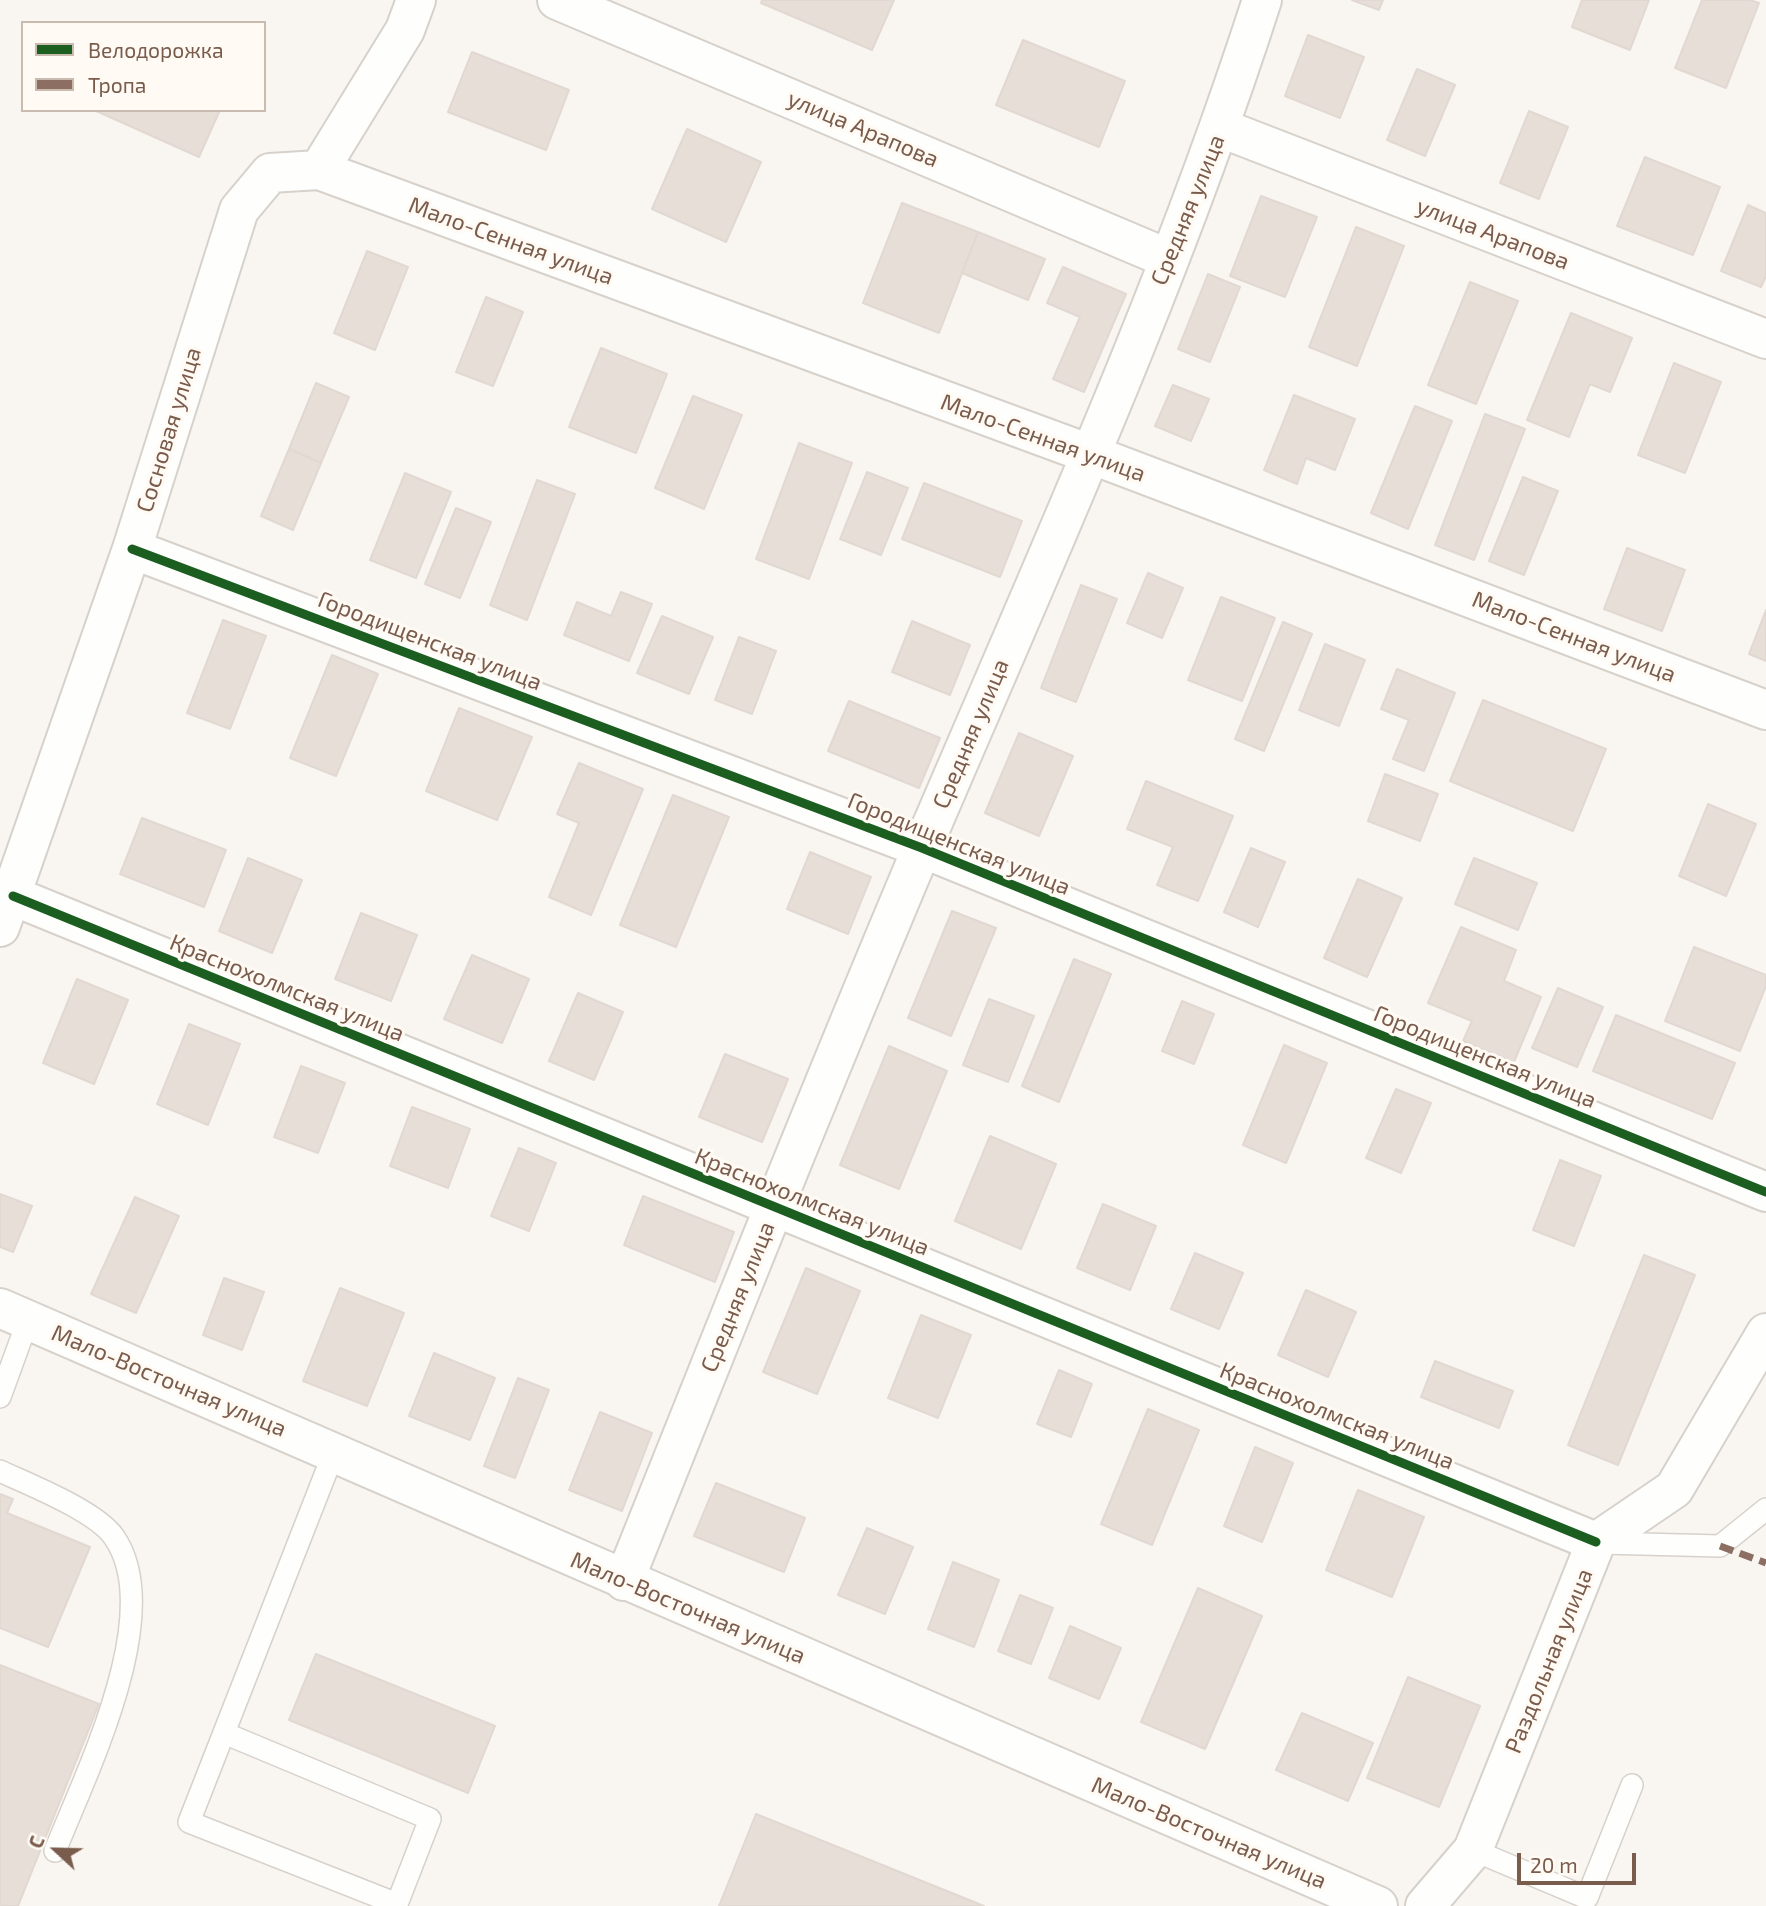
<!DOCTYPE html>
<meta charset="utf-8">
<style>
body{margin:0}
#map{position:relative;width:1766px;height:1906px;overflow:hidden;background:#f9f5f0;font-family:"Exo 2",sans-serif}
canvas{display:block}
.legend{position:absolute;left:21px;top:21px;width:245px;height:91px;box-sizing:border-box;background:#fffaf3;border:2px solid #cabbb1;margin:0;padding:9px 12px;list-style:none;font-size:21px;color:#7a5c4d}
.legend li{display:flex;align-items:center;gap:14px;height:35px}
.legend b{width:35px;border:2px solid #cabbb1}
.north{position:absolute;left:21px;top:1815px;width:70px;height:70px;-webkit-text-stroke:5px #fffaf3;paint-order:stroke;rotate:292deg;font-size:19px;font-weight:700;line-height:28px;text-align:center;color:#7a5c4d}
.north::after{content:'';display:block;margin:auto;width:24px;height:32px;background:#7a5c4d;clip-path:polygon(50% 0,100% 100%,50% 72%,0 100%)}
.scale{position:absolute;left:1517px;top:1853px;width:119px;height:32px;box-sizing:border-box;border:4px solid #7a5c4d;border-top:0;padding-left:9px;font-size:21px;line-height:24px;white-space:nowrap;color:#7a5c4d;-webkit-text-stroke:5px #fffaf3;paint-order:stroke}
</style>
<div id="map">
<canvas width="1766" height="1906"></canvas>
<ul class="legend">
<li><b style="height:9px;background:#1b5e20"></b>Велодорожка</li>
<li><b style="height:9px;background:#8d6e63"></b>Тропа</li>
</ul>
<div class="north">С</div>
<div class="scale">20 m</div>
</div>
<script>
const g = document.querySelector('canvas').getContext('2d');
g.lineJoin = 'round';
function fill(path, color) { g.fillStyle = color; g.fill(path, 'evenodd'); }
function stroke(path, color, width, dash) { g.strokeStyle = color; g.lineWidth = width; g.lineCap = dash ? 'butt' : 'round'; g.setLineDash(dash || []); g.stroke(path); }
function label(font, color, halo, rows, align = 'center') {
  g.font = font + ' "Exo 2",sans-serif'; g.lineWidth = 6; g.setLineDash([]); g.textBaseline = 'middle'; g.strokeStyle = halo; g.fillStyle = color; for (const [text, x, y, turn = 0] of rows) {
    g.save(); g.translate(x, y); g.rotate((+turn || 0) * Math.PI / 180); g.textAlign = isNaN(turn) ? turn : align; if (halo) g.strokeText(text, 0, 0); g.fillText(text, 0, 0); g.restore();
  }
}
const building = new Path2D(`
 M762 0H894L872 50 761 3Z
 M1352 0H1383L1379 10Z
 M1582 0H1649L1630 50 1572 27Z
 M1702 0H1750L1759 3 1726 88 1675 68Z
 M1308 35 1364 57 1340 118 1285 96Z
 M1023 40 1125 81 1099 147 996 105Z
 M472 52 569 90 546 150 448 112Z
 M1417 69 1455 85 1425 156 1387 140Z
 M94 110H220L199 157Z
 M1529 111 1568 127 1539 199 1500 183Z
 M687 129 761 162 726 242 652 209Z
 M1645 157 1720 187 1693 255 1617 226Z
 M1261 196 1317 217 1285 297 1230 276Z
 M902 203 978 232 939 333 863 303Z
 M1748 205 1766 213V276L1761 287 1721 271Z
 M1356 227 1404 246 1357 366 1309 347Z
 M978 232 1045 259 1028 300 962 273Z
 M367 251 408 267 375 350 334 333Z
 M1063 267 1126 294 1084 392 1053 379 1080 317 1047 303Z
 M1208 274 1240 287 1210 362 1178 349Z
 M1470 282 1518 301 1476 404 1428 385Z
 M486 297 523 312 493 386 456 372Z
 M1571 313 1632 338 1610 392 1590 384 1569 437 1527 420Z
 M601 348 667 374 636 453 569 427Z
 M1674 363 1721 382 1685 473 1638 455Z
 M316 383 349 397 321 463 289 449Z
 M1173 385 1209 399 1191 441 1155 426Z
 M1294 395 1355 419 1335 470 1306 458 1297 484 1264 470Z
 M693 396 742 415 704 509 655 488Z
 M1415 406 1452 421 1408 529 1371 513Z
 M1485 414 1525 429 1474 560 1435 545Z
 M799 443 852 463 809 579 756 559Z
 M289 449 321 463 293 530 261 516Z
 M867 472 908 488 881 555 840 539Z
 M405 473 451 492 416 578 370 560Z
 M1523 477 1558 491 1524 575 1489 561Z
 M537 480 575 494 527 620 490 605Z
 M924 483 1022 521 1000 577 902 539Z
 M456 508 491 522 460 598 425 584Z
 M1627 548 1685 570 1662 631 1604 609Z
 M1148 573 1183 588 1162 638 1127 623Z
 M1081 585 1117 599 1076 702 1041 688Z
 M621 592 652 604 629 661 564 635 577 602 611 616Z
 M1221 597 1275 618 1242 701 1188 680Z
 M1766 610V661L1749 654Z
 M662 616 713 637 689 694 637 673Z
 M223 620 266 636 230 729 187 713Z
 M912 621 970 645 950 695 892 672Z
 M1283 622 1312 634 1264 751 1235 739Z
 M739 637 776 651 752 714 715 700Z
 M1325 644 1365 660 1339 726 1299 710Z
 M332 655 378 674 336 776 290 758Z
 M1397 669 1455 693 1424 771 1393 759 1409 720 1381 709Z
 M1483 700 1606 749 1573 831 1450 781Z
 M849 701 940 738 919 788 828 751Z
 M459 708 532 737 497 820 426 791Z
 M1019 733 1073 756 1039 836 985 813Z
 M579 763 643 789 591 915 549 897 579 823 557 814Z
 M1385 774 1438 794 1420 841 1368 821Z
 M1146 781 1233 816 1198 901 1157 885 1173 847 1127 829Z
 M673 795 729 817 676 947 620 925Z
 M1708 804 1756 824 1726 896 1679 876Z
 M142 818 226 850 204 907 120 874Z
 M1251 848 1285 862 1258 927 1224 912Z
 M810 852 871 877 848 934 787 909Z
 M248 858 302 880 272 953 219 931Z
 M1474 858 1537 883 1518 930 1455 904Z
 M1358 879 1402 898 1367 977 1324 958Z
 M952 911 996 928 951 1036 908 1018Z
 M361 913 417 935 391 1001 335 979Z
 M1461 927 1516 950 1504 981 1541 997 1514 1062 1463 1041 1472 1021 1428 1003Z
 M1694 947 1766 975V986L1740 1051 1665 1021Z
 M472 955 529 979 502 1043 444 1019Z
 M1074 959 1111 974 1059 1102 1022 1086Z
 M77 979 128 1000 94 1084 43 1063Z
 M1558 988 1603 1007 1577 1067 1532 1048Z
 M578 993 623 1012 594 1080 549 1061Z
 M989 999 1034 1016 1008 1082 963 1065Z
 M1182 1001 1214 1014 1194 1064 1162 1051Z
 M1616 1015 1735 1063 1712 1119 1593 1071Z
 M189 1024 240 1044 208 1125 157 1104Z
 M1284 1045 1327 1063 1286 1163 1243 1145Z
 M889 1046 947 1071 899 1189 840 1165Z
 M725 1054 788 1079 762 1142 699 1117Z
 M301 1066 345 1083 318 1153 274 1137Z
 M1396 1089 1431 1103 1401 1173 1366 1158Z
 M412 1107 470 1129 448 1188 390 1166Z
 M990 1136 1056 1164 1021 1249 955 1221Z
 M519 1148 556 1163 529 1231 491 1216Z
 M1560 1160 1601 1176 1574 1246 1533 1230Z
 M0 1194 32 1206 13 1252 0 1247Z
 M643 1196 734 1232 715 1282 624 1245Z
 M135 1197 179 1216 136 1313 91 1294Z
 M1103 1204 1156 1226 1130 1290 1077 1268Z
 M1195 1253 1243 1273 1219 1329 1171 1309Z
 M1644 1255 1695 1275 1618 1465 1568 1445Z
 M806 1268 860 1291 817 1394 763 1372Z
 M224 1278 264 1292 242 1350 203 1335Z
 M340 1288 404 1313 367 1406 303 1381Z
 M1306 1290 1356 1312 1328 1377 1278 1355Z
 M921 1315 971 1335 938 1418 888 1398Z
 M434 1353 495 1378 470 1440 409 1416Z
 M1435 1361 1513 1391 1499 1428 1421 1397Z
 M1059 1370 1092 1384 1071 1437 1037 1424Z
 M518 1378 549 1390 515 1478 484 1466Z
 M1148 1409 1199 1430 1152 1545 1101 1524Z
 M600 1412 652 1433 622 1511 569 1490Z
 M1255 1447 1293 1463 1262 1542 1224 1526Z
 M716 1483 805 1518 784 1572 694 1536Z
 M1358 1490 1424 1517 1392 1597 1326 1570Z
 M0 1494 13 1499 7 1513 90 1547 48 1647 0 1628Z
 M867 1528 913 1547 885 1614 838 1595Z
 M953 1562 999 1580 974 1647 928 1629Z
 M1198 1588 1262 1616 1205 1749 1141 1722Z
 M1020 1595 1053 1608 1031 1664 998 1651Z
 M1070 1626 1121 1648 1099 1699 1049 1678Z
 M316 1654 495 1726 468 1793 289 1720Z
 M0 1665 99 1704 18 1906H0Z
 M1408 1677 1480 1706 1439 1807 1367 1778Z
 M1302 1713 1373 1743 1348 1801 1276 1770Z
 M756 1814 984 1906H719Z`);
fill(building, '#e6ded7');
stroke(building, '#e2d8d2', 2);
const service = new Path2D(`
 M0 1397 28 1320
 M0 1471C30 1485 96 1511 114 1537 167 1613 85 1775 55 1851
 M1602 1543 1720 1546 1766 1509
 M224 1733 430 1819 397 1904 189 1822 334 1452
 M1473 1850 1587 1898 1632 1785`);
const minor = new Path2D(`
 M557 0 1169 259
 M1221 128 1766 339
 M319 170 1090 454 1766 710
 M132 549 922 848 1766 1192
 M13 896 1596 1542
 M0 927 132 549 239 210 270 173 319 170 405 30 416 0
 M0 1308 1378 1906
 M624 1581C725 1329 825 1077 931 827 1048 554 1171 283 1262 0
 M1425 1906 1473 1850 1596 1542 1674 1489 1766 1333`);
stroke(service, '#d7d1cb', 24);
stroke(minor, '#d7d1cb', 42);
stroke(service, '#fefefd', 21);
stroke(minor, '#fefefd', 38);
stroke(new Path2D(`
 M1720 1546 1766 1563`), '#8d6e63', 7, [14, 7]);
stroke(new Path2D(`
 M132 549 922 848 1766 1192
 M13 896 1596 1542`), '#1b5e20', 9);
label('23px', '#7a5c4d', '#fffaf3', [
 ["улица Арапова",863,129,23],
 ["Средняя улица",1188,210,-68],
 ["улица Арапова",1493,234,21],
 ["Мало-Сенная улица",511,241,20],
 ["Сосновая улица",169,430,-73],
 ["Мало-Сенная улица",1043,438,20],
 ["Мало-Сенная улица",1574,637,21],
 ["Городищенская улица",430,641,21],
 ["Средняя улица",971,734,-67],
 ["Городищенская улица",959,844,22],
 ["Краснохолмская улица",287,988,22],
 ["Городищенская улица",1485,1057,22],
 ["Краснохолмская улица",812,1202,22],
 ["Средняя улица",738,1297,-68],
 ["Мало-Восточная улица",169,1381,23],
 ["Краснохолмская улица",1337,1416,22],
 ["Мало-Восточная улица",688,1608,23],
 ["Раздольная улица",1549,1661,-68],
 ["Мало-Восточная улица",1209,1833,23]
]);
</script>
